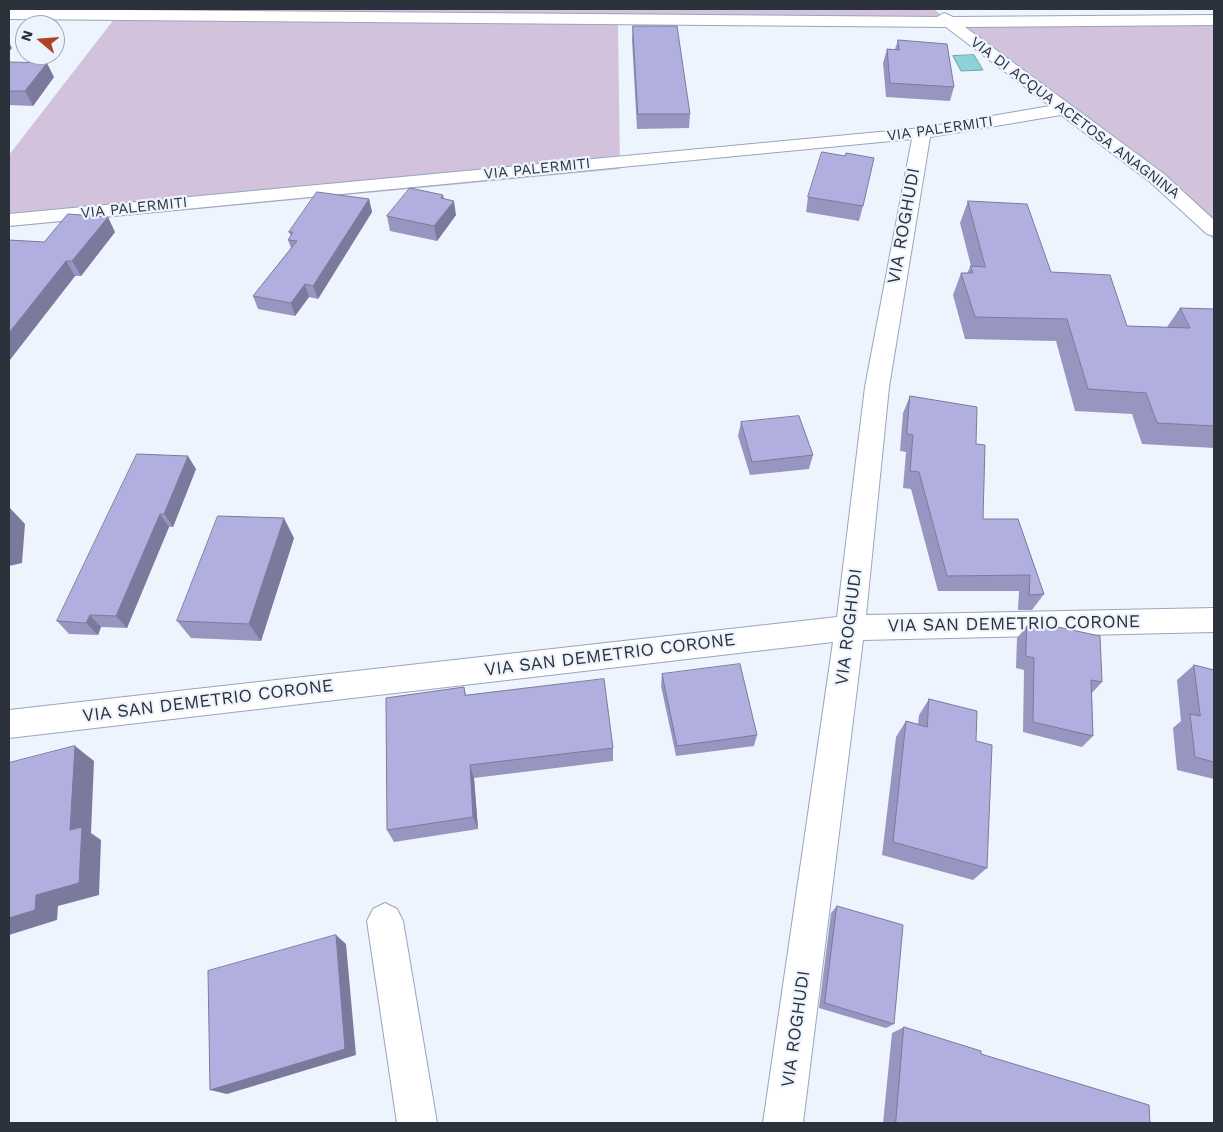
<!DOCTYPE html>
<style>
body{margin:0}
#map{position:relative;width:1223px;height:1132px;overflow:hidden;background:#edf4fe;font-family:"Work Sans",sans-serif}
canvas{display:block}
.frame{position:absolute;inset:0;border:10px solid #2c323c;pointer-events:none}
.north{position:absolute;left:15px;top:15px;width:50px;height:50px;box-sizing:border-box;background:#edf4fe;border:1px solid #a0a6b0;border-radius:50%;rotate:288deg;font-size:14px;font-weight:700;line-height:20px;text-align:center;color:#2c323c}
.north::after{content:'';display:block;margin:auto;width:18px;height:22px;background:#ac4422;clip-path:polygon(50% 0,100% 100%,50% 72%,0 100%)}
</style>
<div id="map">
<canvas width="1223" height="1132"></canvas>
<div class="frame"></div>
<div class="north">N</div>
</div>
<script>
const g = document.querySelector('canvas').getContext('2d');
g.lineJoin = 'round';
function fill(path, color) { g.fillStyle = color; g.fill(path, 'evenodd'); }
function stroke(path, color, width, dash) { g.strokeStyle = color; g.lineWidth = width; g.lineCap = dash ? 'butt' : 'round'; g.setLineDash(dash || []); g.stroke(path); }
function label(font, color, halo, rows, align = 'center') {
  g.font = font + ' "Work Sans",sans-serif'; g.lineWidth = 4.5; g.setLineDash([]); g.textBaseline = 'middle'; g.strokeStyle = halo; g.fillStyle = color; for (const [text, x, y, turn = 0] of rows) {
    g.save(); g.translate(x, y); g.rotate((+turn || 0) * Math.PI / 180); g.textAlign = isNaN(turn) ? turn : align; if (halo) g.strokeText(text, 0, 0); g.fillText(text, 0, 0); g.restore();
  }
}
fill(new Path2D(`
 M9 9H934L950 22 1214 20V240L1169 188 949 22 9 14Z
 M115 18 618 24 620 169 9 227V155Z`), '#d3c2dc');
const water = new Path2D(`
 M974 55 983 70 961 71 953 56Z`);
fill(water, '#8ed1d6');
stroke(water, '#71a1a8', 1);
const minor = new Path2D(`
 M9 9 937 17 944 13 953 17 1214 15V25L965 27 1164 174 1214 220V236L1207 234 1150 182 1061 115 930 137 889 387 866 615 1214 608V632L863 640 803 1123H763L833 642 9 738V710L837 617 865 387 912 139 9 226V214L922 128 1050 106 946 27 9 19Z
 M385 903 397 909 403 921 437 1123H397L367 921 373 909Z`);
stroke(minor, '#97a6be', 2);
fill(minor, '#fff');
fill(new Path2D(`
 M633 26 690 114 689 128 637 129 632 40Z
 M898 40 954 87 950 101 886 97 883 63 887 49H895Z
 M9 63 54 77 33 106 9 105Z
 M845 156 863 206 859 221 806 212 808 197Z
 M443 195 444 198 456 215 437 241 390 231 387 216Z
 M369 199 372 212 318 299 309 297 295 316 258 309 253 296 291 248 288 240 291 236 289 232Z
 M968 201 1051 272 1127 326 1167 327 1180 308 1214 309V448L1142 444 1132 414 1075 411 1056 341 965 339 953 295 961 273H967L971 266 960 223Z
 M115 232 81 276H75L9 361V240L44 242Z
 M910 396 976 444 983 519H1018L1044 594 1032 610H1018L1019 591H938L911 489 903 488 906 452 900 451 903 413Z
 M741 422 813 455 809 469 750 475 738 436Z
 M196 469 173 527H169L127 628 101 627 98 635 69 634 57 621Z
 M294 538 261 641 191 638 177 621Z
 M1027 626 1102 682 1092 693 1093 736 1082 747 1023 732 1024 670 1016 668 1017 638Z
 M1194 665 1214 670V779L1177 770 1173 728 1181 721 1177 680Z
 M662 674 757 735 754 746 676 756 661 686Z
 M464 687 466 695 613 748V761L474 778 478 829 394 842 387 830Z
 M929 699 976 741 987 868 973 880 882 855 896 737 906 721 918 724 919 715Z
 M837 906 894 1024 886 1028 819 1008 831 913Z
 M904 1027 981 1054 1150 1123H883L892 1033Z`), '#9896c0');
fill(new Path2D(`
 M9 42 12 48 9 52Z
 M47 63 54 77 33 106 25 91Z
 M369 199 372 212 318 299 313 286Z
 M454 201 456 215 437 241 434 226Z
 M108 217 115 232 81 276 72 261Z
 M66 261 75 276 9 361V333Z
 M305 284 309 297 295 316 291 303Z
 M188 456 196 469 173 527 164 514Z
 M9 507 25 524 22 563 9 566Z
 M160 514 169 527 127 628 116 616Z
 M284 518 294 538 261 641 249 624Z
 M90 615 101 627 98 635 86 623Z
 M75 746 94 761 91 833 101 840 99 895 58 906 57 920 9 935V918L36 895Z
 M470 765 474 778 478 829 473 817Z
 M336 935 346 944 356 1055 227 1094 210 1090Z`), '#7c7a9c');
const building = new Path2D(`
 M633 26H677L690 114H638Z
 M898 40 947 44 954 87 890 83 887 49 899 50Z
 M10 62 47 63 25 91H9V63Z
 M822 152 845 156 846 153 874 158 863 206 808 197Z
 M410 188 443 195 441 198 454 201 434 226 387 216Z
 M317 192 369 199 313 286 305 284 291 303 253 296 297 241 288 240 293 232H289Z
 M968 201 1027 204 1051 272 1110 275 1127 326 1190 328 1180 308 1214 309V426L1157 423 1146 393 1088 389 1067 319 975 317 961 273H973L970 266 985 267Z
 M68 214 108 217 72 261H66L9 333V240L44 242Z
 M910 396 977 407 976 444 985 445 983 519H1018L1044 594 1029 595 1030 575 947 576 919 472 910 471 913 435 907 434Z
 M799 416 813 455 752 462 741 422Z
 M137 454 188 456 164 514H160L116 616 90 615 86 623 57 621Z
 M218 516 284 518 249 624 177 621Z
 M1027 626H1053L1100 636 1102 682 1091 680 1093 736 1033 722 1034 658 1026 656Z
 M740 664 757 735 677 746 662 674Z
 M1194 665 1214 670V762L1195 757 1190 714 1200 716Z
 M604 679 613 748 470 765 473 817 387 830 386 698 464 687 465 695Z
 M929 699 977 711 976 741 992 745 987 868 893 842 906 721 927 727Z
 M75 746 70 830 82 827 79 883 36 895 35 910 9 918V763Z
 M837 906 903 925 894 1024 825 1003Z
 M336 935 345 1049 210 1090 208 971Z
 M904 1027 981 1051V1054L1149 1105 1150 1123H896Z`);
fill(building, '#b1afdf');
stroke(building, '#7c7a9c', 1);
label('15px', '#2c323c', '#edf4fe', [
 ["VIA DI ACQUA ACETOSA ANAGNINA",1075,118,37],
 ["VIA PALERMITI",940,129,-8],
 ["VIA PALERMITI",537,169,-6],
 ["VIA PALERMITI",134,208,-6]
]);
label('18px', '#2c323c', '#edf4fe', [
 ["VIA ROGHUDI",904,226,-80],
 ["VIA SAN DEMETRIO CORONE",1014,624,-1],
 ["VIA ROGHUDI",849,627,-83],
 ["VIA SAN DEMETRIO CORONE",610,655,-7],
 ["VIA SAN DEMETRIO CORONE",208,701,-7],
 ["VIA ROGHUDI",796,1029,-82]
]);
</script>
